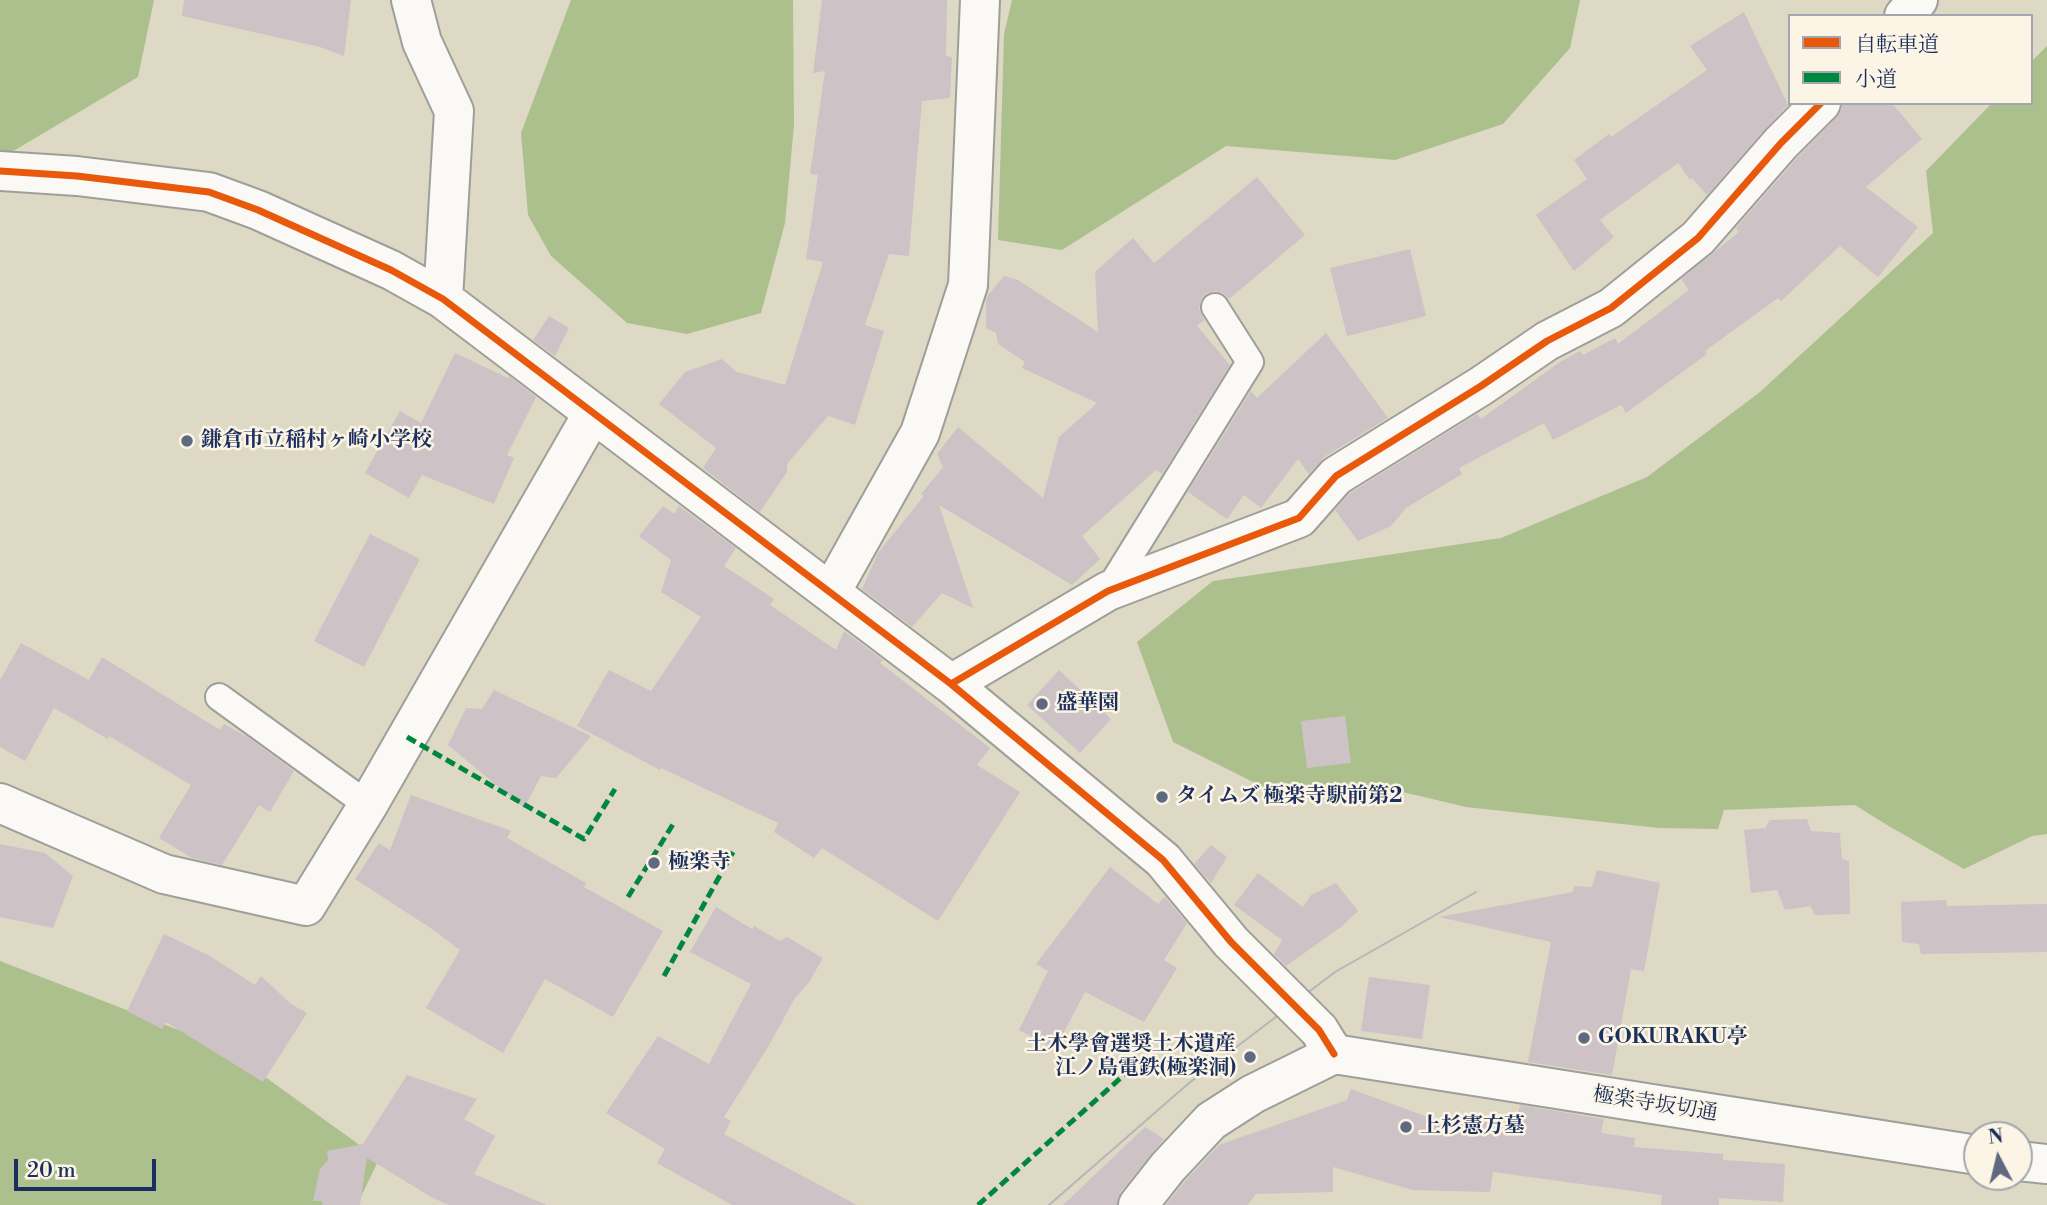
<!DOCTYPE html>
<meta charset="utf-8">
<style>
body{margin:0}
#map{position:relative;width:2047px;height:1205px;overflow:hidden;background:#ded9c4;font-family:"Libre Bodoni","Noto Serif JP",serif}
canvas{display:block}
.legend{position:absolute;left:1788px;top:14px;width:245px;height:91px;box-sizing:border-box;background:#fcf5e5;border:2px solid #a2a6af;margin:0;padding:9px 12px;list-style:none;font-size:21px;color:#1b2f5e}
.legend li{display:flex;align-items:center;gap:14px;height:35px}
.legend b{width:35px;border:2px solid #a2a6af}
.north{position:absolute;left:1963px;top:1121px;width:70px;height:70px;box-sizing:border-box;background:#fcf5e5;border:2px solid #a2a6af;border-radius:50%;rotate:353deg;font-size:19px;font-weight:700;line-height:28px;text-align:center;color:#1b2f5e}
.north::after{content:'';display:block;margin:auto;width:24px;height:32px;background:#5f6a82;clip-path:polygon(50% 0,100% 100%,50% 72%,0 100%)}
.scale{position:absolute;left:14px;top:1159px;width:142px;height:32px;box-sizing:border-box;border:4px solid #1b2f5e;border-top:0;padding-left:9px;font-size:21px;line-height:24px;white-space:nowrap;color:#1b2f5e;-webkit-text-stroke:5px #fcf5e5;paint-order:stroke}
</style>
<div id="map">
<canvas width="2047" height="1205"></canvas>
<ul class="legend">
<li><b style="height:9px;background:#e8590c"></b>自転車道</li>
<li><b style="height:9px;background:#00873e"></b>小道</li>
</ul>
<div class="north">N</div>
<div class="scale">20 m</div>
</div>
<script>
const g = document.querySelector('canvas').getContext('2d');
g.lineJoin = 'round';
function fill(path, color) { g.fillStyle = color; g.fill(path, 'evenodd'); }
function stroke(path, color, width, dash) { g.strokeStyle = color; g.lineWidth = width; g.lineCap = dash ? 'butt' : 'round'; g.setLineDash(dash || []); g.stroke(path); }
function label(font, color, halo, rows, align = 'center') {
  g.font = font + ' "Libre Bodoni","Noto Serif JP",serif'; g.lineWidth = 5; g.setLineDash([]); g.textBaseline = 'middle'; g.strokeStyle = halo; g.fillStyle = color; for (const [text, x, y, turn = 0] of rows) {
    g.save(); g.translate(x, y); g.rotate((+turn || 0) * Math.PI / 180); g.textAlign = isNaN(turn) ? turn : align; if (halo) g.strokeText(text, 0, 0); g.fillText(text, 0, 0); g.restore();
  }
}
fill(new Path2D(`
 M0 0H154L138 77 5 156 0 153Z
 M571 0H793L794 125 785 223 761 313 687 334 627 323 551 256 528 215 521 133Z
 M1012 0H1580L1570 48 1503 124 1395 160 1226 146 1062 250 998 240 1004 34Z
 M2047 46V834L2032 836 1964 869 1887 825 1855 805 1724 810 1718 829 1659 828 1466 807 1373 785 1269 790 1173 742 1137 642 1213 581 1501 538 1647 477 1760 392 1933 233 1926 171 1992 103H2031V62Z
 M0 961 225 1048 379 1159 357 1205H0Z`), '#acc08e');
fill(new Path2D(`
 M184 0H351L344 56 320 47 182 16Z
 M822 0H947L946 56 952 57 950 98 922 101 909 256 889 254 865 325 884 331 855 425 828 416 787 464V472L760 512 703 468 716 448 659 404 685 372 722 359 737 372 785 385 823 262 806 259 818 175 810 174 825 71 813 73Z
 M1744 12 1788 105 1765 129 1707 195 1692 178 1690 180 1678 163 1600 220 1614 237 1574 271 1536 215 1587 179 1574 160 1609 134 1611 137 1707 70 1690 46Z
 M1842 103H1892L1922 139 1866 187 1918 227 1878 277 1840 246 1781 301 1778 298 1705 351 1707 354 1626 413 1621 405 1553 440 1544 423 1459 468 1462 474 1406 508 1391 526 1358 541 1335 510 1350 493 1477 414 1481 419 1560 362 1580 351 1583 355 1615 338 1618 344 1689 290 1681 279 1739 232 1736 228 1797 158 1836 118 1842 109Z
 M1257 177 1305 235 1229 299 1223 293 1215 291 1207 293 1201 299 1199 308 1204 320 1197 326 1230 365 1162 474 1156 470 1082 536 1100 559 1072 585 939 505 973 608 942 593 912 627 862 589 878 553 924 496 921 494 943 467 937 454 958 427 1043 498 1059 437 1097 403 1022 368 1025 362 998 344 996 333 986 328V299L988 295 1004 276 1018 280 1098 332 1095 272 1133 238 1154 263Z
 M1410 249 1426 316 1347 336 1330 268Z
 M549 316 569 328 555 356 533 340Z
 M1326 333 1388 418 1324 457 1309 474 1298 459 1261 508 1244 495 1227 519 1188 492 1251 391 1257 398Z
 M455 353 508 378 509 376 536 397 507 455 514 458 494 504 422 475 409 498 365 473 400 411 421 423Z
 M663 506 674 514 679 506 736 548 724 566 774 599 770 605 836 650 844 631 883 660 880 663 990 748 977 765 1020 792 938 921 822 848 814 858 774 832 778 823 661 768 660 770 577 726 609 670 651 691 701 617 661 592 671 560 639 536Z
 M370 534 420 559 364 667 314 641Z
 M21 643 89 680 102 657 220 730 224 724 249 738 294 771 270 812 259 805 222 865 192 858 159 838 191 785 109 736 108 739 54 708 25 761 0 747V680Z
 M1059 670 1111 719 1080 753 1027 705Z
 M494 690 591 736 556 778 541 776 524 808 448 745 466 708 482 709Z
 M1345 716 1351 763 1307 768 1301 721Z
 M411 795 511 831 507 838 586 883 584 887 663 931 613 1017 545 979 503 1053 426 1008 460 950 432 929 355 879 379 843 390 850Z
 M1807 819 1811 831 1840 833 1842 859 1849 861 1850 914 1815 915 1810 906 1785 910 1777 890 1751 893 1744 830 1765 828 1770 820Z
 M0 844 45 853 73 876 53 928 0 917Z
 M1211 845 1227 857 1211 883 1194 864Z
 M1110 867 1158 904 1165 897 1187 923 1164 960 1177 968 1144 1022 1085 992 1055 1049 1019 1030 1048 971 1036 964Z
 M1597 870 1660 883 1644 971 1631 969 1612 1075 1528 1062 1551 942 1439 917 1573 892 1574 886 1592 887Z
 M1258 873 1303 907 1311 895 1336 883 1358 911 1341 927 1286 966 1274 954 1282 940 1234 905Z
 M1946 900 1947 906 2047 904V952L1921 954 1919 944 1902 942 1901 902Z
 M716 907 752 929 754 926 780 941 787 937 823 958 809 982 795 998 768 1047 724 1117 731 1121 724 1134 857 1205H732L657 1163 665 1149 606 1113 658 1036 709 1064 751 984 690 952Z
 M164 934 210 956 255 985 261 976 291 1004 307 1013 263 1082 166 1022 162 1029 127 1011Z
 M1369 977 1430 985 1422 1039 1361 1031Z
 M407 1075 477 1099 464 1119 495 1136 474 1174 547 1205H449L433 1198 367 1158 360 1205H322V1201H313L320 1169 328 1160 327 1151 363 1144Z
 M1351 1089 1455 1127 1466 1116 1513 1126 1514 1113 1518 1114 1520 1105 1604 1119 1601 1133 1635 1138 1634 1147 1723 1154V1160L1785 1164 1783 1202 1719 1198V1205H1661L1662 1195 1493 1172 1490 1192 1413 1190 1333 1167V1192L1256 1194 1248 1205H1166L1185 1181 1219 1145 1347 1100Z
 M1145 1127 1164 1139 1121 1191 1117 1205H1063Z`), '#cdc2c6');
const service = new Path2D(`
 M1108 591 1250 362 1215 307
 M219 697 368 805`);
const minor = new Path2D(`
 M411 0 422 42 454 111 443 299
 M1904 16 1918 0
 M0 171 77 176 209 192 258 210 391 270 443 299 951 684 1163 860 1231 942 1266 977
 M831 592 920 433 968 285 980 0
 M951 684 1108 591 1299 518 1336 476 1481 386 1547 341 1611 308 1698 238 1781 143 1821 103
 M0 803 164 874 306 906 368 805 593 413
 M1138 1205 1168 1167 1211 1121 1253 1094 1334 1054 1319 1030`);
const tertiary = new Path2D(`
 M1334 1054 1977 1155
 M2019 1161 2047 1164`);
stroke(service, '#9f9f99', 30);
stroke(minor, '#9f9f99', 42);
stroke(tertiary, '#9f9f99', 42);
stroke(service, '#faf9f6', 26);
stroke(minor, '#faf9f6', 38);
stroke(tertiary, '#faf9f6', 38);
stroke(new Path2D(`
 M1049 1205 1189 1083 1335 972 1476 892`), '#b4b6b8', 2);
const minorBridge = new Path2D(`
 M1266 977 1319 1030`);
stroke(minorBridge, '#9f9f99', 42, []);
stroke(minorBridge, '#faf9f6', 38);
stroke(new Path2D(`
 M407 737 584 839 615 789
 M628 897 675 821
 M664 976 733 852
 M978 1205 1132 1068`), '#00873e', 5, [10, 5]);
stroke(new Path2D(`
 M0 171 77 176 209 192 258 210 391 270 443 299 951 684 1163 860 1231 942 1319 1030 1334 1054
 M951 684 1108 591 1299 518 1336 476 1481 386 1547 341 1611 308 1698 238 1781 143 1821 103`), '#e8590c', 7);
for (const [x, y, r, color] of [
 [187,441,7,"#5f6a82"],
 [1042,704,7,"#5f6a82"],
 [1162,797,7,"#5f6a82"],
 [654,863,7,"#5f6a82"],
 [1584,1038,7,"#5f6a82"],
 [1250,1057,7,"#5f6a82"],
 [1406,1127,7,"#5f6a82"]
]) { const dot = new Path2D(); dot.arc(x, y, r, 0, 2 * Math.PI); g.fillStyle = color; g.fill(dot); stroke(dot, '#fcf5e5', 2.5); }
label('bold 21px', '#1b2f5e', '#fcf5e5', [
 ["鎌倉市立稲村ヶ崎小学校",201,441],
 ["盛華園",1056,704],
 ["タイムズ 極楽寺駅前第2",1176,797],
 ["極楽寺",668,863],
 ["GOKURAKU亭",1598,1038],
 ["土木學會選奨土木遺産",1236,1045,"right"],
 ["江ノ島電鉄(極楽洞)",1236,1069,"right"],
 ["上杉憲方墓",1420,1127]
], 'left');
label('21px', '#1b2f5e', '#fcf5e5', [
 ["極楽寺坂切通",1655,1105,9]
]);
</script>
